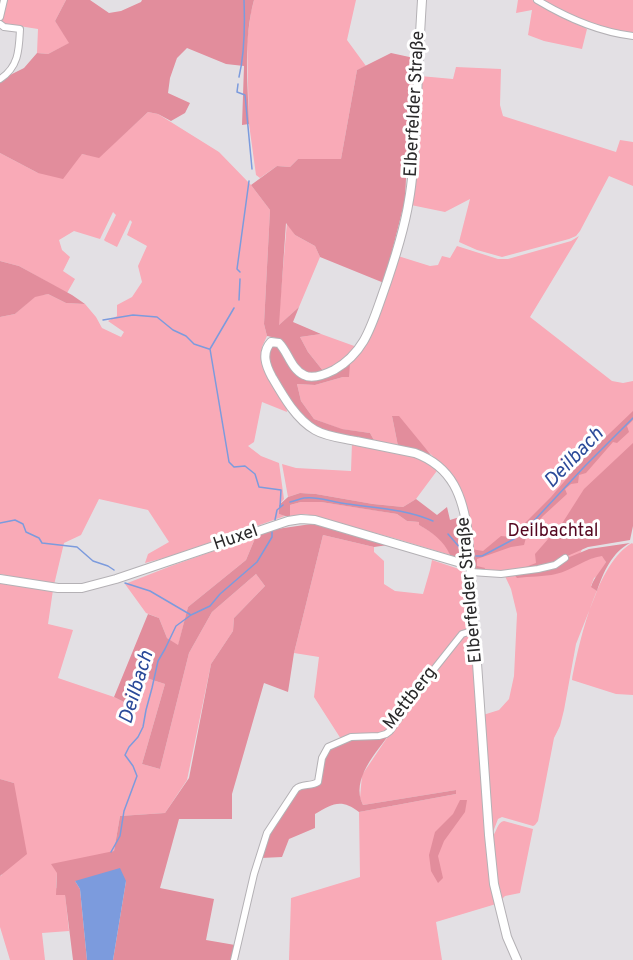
<!DOCTYPE html>
<meta charset="utf-8">
<style>
body{margin:0}
canvas{display:block;background:#e3e0e4}
</style>
<canvas width="633" height="960"></canvas>
<script>
const g = document.querySelector('canvas').getContext('2d');
g.lineJoin = 'round';
function fill(path, color) { g.fillStyle = color; g.fill(path, 'evenodd'); }
function stroke(path, color, width, dash) { g.strokeStyle = color; g.lineWidth = width; g.lineCap = dash ? 'butt' : 'round'; g.setLineDash(dash || []); g.stroke(path); }
function label(font, color, halo, rows, align = 'center') {
  g.font = font + ' Overpass,sans-serif'; g.lineWidth = 6; g.setLineDash([]); g.textBaseline = 'middle'; g.strokeStyle = halo; g.fillStyle = color; for (const [text, x, y, turn = 0] of rows) {
    g.save(); g.translate(x, y); g.rotate((+turn || 0) * Math.PI / 180); g.textAlign = isNaN(turn) ? turn : align; if (halo) g.strokeText(text, 0, 0); g.fillText(text, 0, 0); g.restore();
  }
}
fill(new Path2D(`
 M0 0H66L55 21 70 43 48 54 37 53 38 29 0 23Z
 M254 0H356L347 40 366 66 357 70 341 159H298L290 167 277 166 260 178 256 175 249 124 247 41 251 12Z
 M518 0H532L587 29 582 49 544 41 528 35 532 10 516 13Z
 M543 0H633V34L604 29 566 14Z
 M456 67 501 69 500 105 503 116 616 152 620 140 633 142V186L609 176 580 231 576 236 569 239 502 257 477 250 459 242 470 199 445 212 411 205 420 76 453 79Z
 M148 112 158 114 219 152 251 185 270 210 264 324 267 336 262 347V359L286 405 287 412 262 402 254 442 248 446 261 456 279 463 284 499 279 505V514L285 516 172 556 145 563 148 554 169 542 148 510 99 499 81 535 64 543 54 585 0 574V317L15 314 35 296 48 294 66 303 85 304 96 317 102 328 121 337 124 332 108 321 117 316V305L132 297 142 282 138 266 147 246 127 235 132 222 130 220 117 247 105 241 104 240 116 215 113 212 100 239 74 231 59 240 62 250 70 257 63 271 75 279 67 293 19 266 0 261V153L38 173 82 154 99 157Z
 M287 222 295 235 315 246 320 257 299 307 278 326Z
 M579 236 530 317 612 381 623 383 633 381V449L595 507 581 552 555 574C571 568 586 558 603 555L606 562 601 573 594 578 591 586 597 591 576 644 564 710 560 726 554 738 538 821 535 825 533 826 502 817 498 819 493 832H492L483 715 499 710 509 699 514 676 517 614 511 589 504 574 477 570 451 474 392 416 398 446 375 442 370 433 341 429 314 419 301 401 297 384 315 385 343 377 398 256 430 266 438 265 442 256 450 258 457 246 498 259H508L571 241Z
 M321 334 357 347 349 356 324 372 308 352 300 337Z
 M352 443 423 457 439 468 416 499 403 507 373 504 316 494 300 493 288 497 282 464 296 468 351 471Z
 M301 502H321L373 510 397 514 407 521 419 522V525C432 532 447 541 450 555L397 539 314 516 305 514 290 516V505Z
 M323 535 374 547V552L384 561V584L395 591 423 594 430 570 432 560 465 571 471 630H468L385 733 341 739 314 697 319 657 294 653Z
 M256 536 246 560 188 607 178 646 167 638 159 618 146 613 125 584 171 566Z
 M632 543 633 544V695L616 694 572 680C579 642 597 563 632 543Z
 M256 574 265 586 234 618 233 631 211 664 187 780 165 813 120 816 114 851 57 873 56 888 65 894 69 931 42 933 45 960H10L0 927V876L2 875 14 783 0 779V581L53 590 48 624 73 630 58 678 114 697 128 704 140 676 165 684 142 764 160 769 189 653 212 612Z
 M473 633 496 904 436 922 442 960H289L291 898 360 877 359 812 456 794V790L363 805 360 798 362 775 391 732 462 635Z
 M504 821 533 829 520 893 505 896 501 900 496 876 492 837C497 832 497 822 504 821Z`), '#f9aab7');
fill(new Path2D(`
 M66 0H90L109 13 121 11 141 2 142 0H254C243 40 248 83 249 124L242 125 244 66 226 64 187 48 177 58 170 78 168 93 190 103 185 113 171 121 158 114 148 112 99 158 82 154 63 179 38 173 0 153V83L10 75 24 68 37 53 48 54 69 43 55 21Z
 M391 53 414 58 413 111 407 157 405 200 384 283 320 257 315 246 295 235 286 223 279 325 299 307 293 322 321 334 300 337 308 352 324 372C295 381 296 354 281 341 277 337 271 337 267 336L264 324 270 210 251 185 277 166 290 167 298 159H341L357 70Z
 M0 261 19 266 72 295 85 304 66 303 48 294 35 297 15 314 0 317Z
 M272 346H277L305 378 350 363 349 377H343L315 385 297 384 301 401 314 419 342 429 370 433 375 442 324 432 303 416 294 406 269 365 268 356Z
 M633 411V420L627 426 629 432 617 443 613 442 586 473 579 475 578 483 571 484 565 489 567 494 543 516 527 534 524 545 511 547 477 559V566L485 568 484 572 474 569 471 549 483 551 501 536 511 537 551 497 587 455Z
 M392 416H399L431 455 416 450 398 446Z
 M633 443V526L630 540 588 547 565 557 554 564 513 572 536 563 535 554 563 522 584 489Z
 M300 493 316 494 373 504 403 507 416 499 437 515 447 507 450 520 463 516 466 559H461L450 555C444 541 433 533 419 525V522L407 521 397 514 321 502H301L290 505V516H285L279 514V505L288 497Z
 M311 524 325 525 388 545 374 547 323 535 294 653 288 692 264 683 232 794V819H179L160 888 214 899 206 940 235 945 231 960H113L126 881H75L80 889 87 960H73L65 895H56L57 873 51 864 114 851 120 816 165 813 189 778 211 664 233 631 234 618 265 586 256 574 212 612 189 653 160 769 142 764 165 684 140 676 128 704 114 697 148 614 159 618 167 638 178 645 188 607 246 560 256 536 277 529Z
 M630 543C612 552 603 573 597 591L591 587C594 577 601 571 606 562L602 556C586 558 573 570 556 574 544 577 529 576 517 578L513 573 538 570 589 549Z
 M391 732C377 752 350 779 363 805L456 790V794L359 812C341 798 332 804 315 814V828L289 839 282 857 261 858 269 831 300 787 315 786 326 752 341 742Z
 M0 779 14 783 27 854 0 876Z
 M460 800H467L465 812 444 841 438 856 443 878 438 883 431 871 429 855 435 832 453 814Z`), '#e28d9c');
fill(new Path2D(`
 M120 868 126 881 113 960H87L80 889 75 881Z`), '#7c9bdd');
stroke(new Path2D(`
 M239 77C245 52 245 26 244 0
 M238 84 237 92 245 95 252 169
 M240 272 237 269 249 181
 M239 300 240 279
 M234 308 210 349 229 462 234 467 245 466 255 474 259 487 281 490 280 507
 M103 320 133 315 157 317 173 330 186 336 194 344 209 349
 M290 502C295 501 299 499 304 498 317 496 328 501 341 503 372 508 404 508 433 521
 M275 520 277 510 283 505
 M0 523 15 520 23 524 26 532 39 538 42 543 77 547 93 561 108 566 114 570
 M448 534 461 549
 M476 556H482L514 539 530 525 585 466 633 418
 M125 583 150 591 191 615
 M111 852 120 836 124 811 137 776 133 766 125 755 129 747 138 737 143 727 146 710 152 688 158 661 165 649 176 626 191 615 210 606 220 594 257 562 272 537V531`), '#7c9bdd', 1.5);
const street = new Path2D(`
 M537 0C567 18 598 32 633 36
 M0 17 4 0
 M0 24 4 27 20 29C19 49 19 67 0 79
 M471 572 501 574 538 569 555 565 565 558
 M234 960 254 874 267 833 296 789C302 783 311 787 318 782L322 758 328 747 351 737 379 736 386 734 390 731 431 673 462 634 475 630`);
const secondary = new Path2D(`
 M422 0C420 33 418 67 417 100 415 133 415 167 409 200 404 232 393 265 382 296 371 327 364 353 334 370 326 374 313 380 304 375 291 369 288 352 279 343L271 342C261 353 266 366 272 377 283 396 296 419 315 430 327 437 343 438 356 441 376 445 395 449 415 453 453 467 463 497 468 534L489 835 494 884 507 937 517 960
 M0 579 58 588H82L116 579 288 521 301 519 315 520 471 566`);
stroke(street, '#b4b1b5', 8);
stroke(secondary, '#b4b1b5', 10);
stroke(street, '#fff', 6);
stroke(secondary, '#fff', 8);
label('18px', '#2a292a', '#fff', [
 ["Elberfelder Straße",416,104,-87],
 ["Huxel",236,539,-19],
 ["Elberfelder Straße",471,590,-95],
 ["Mettberg",411,699,-52]
]);
label('18px', '#53061f', '#fff', [
 ["Deilbachtal",553,532]
]);
label('italic 20px', '#2b4a99', '#fff', [
 ["Deilbach",575,459,-46],
 ["Deilbach",138,688,-73]
]);
</script>
